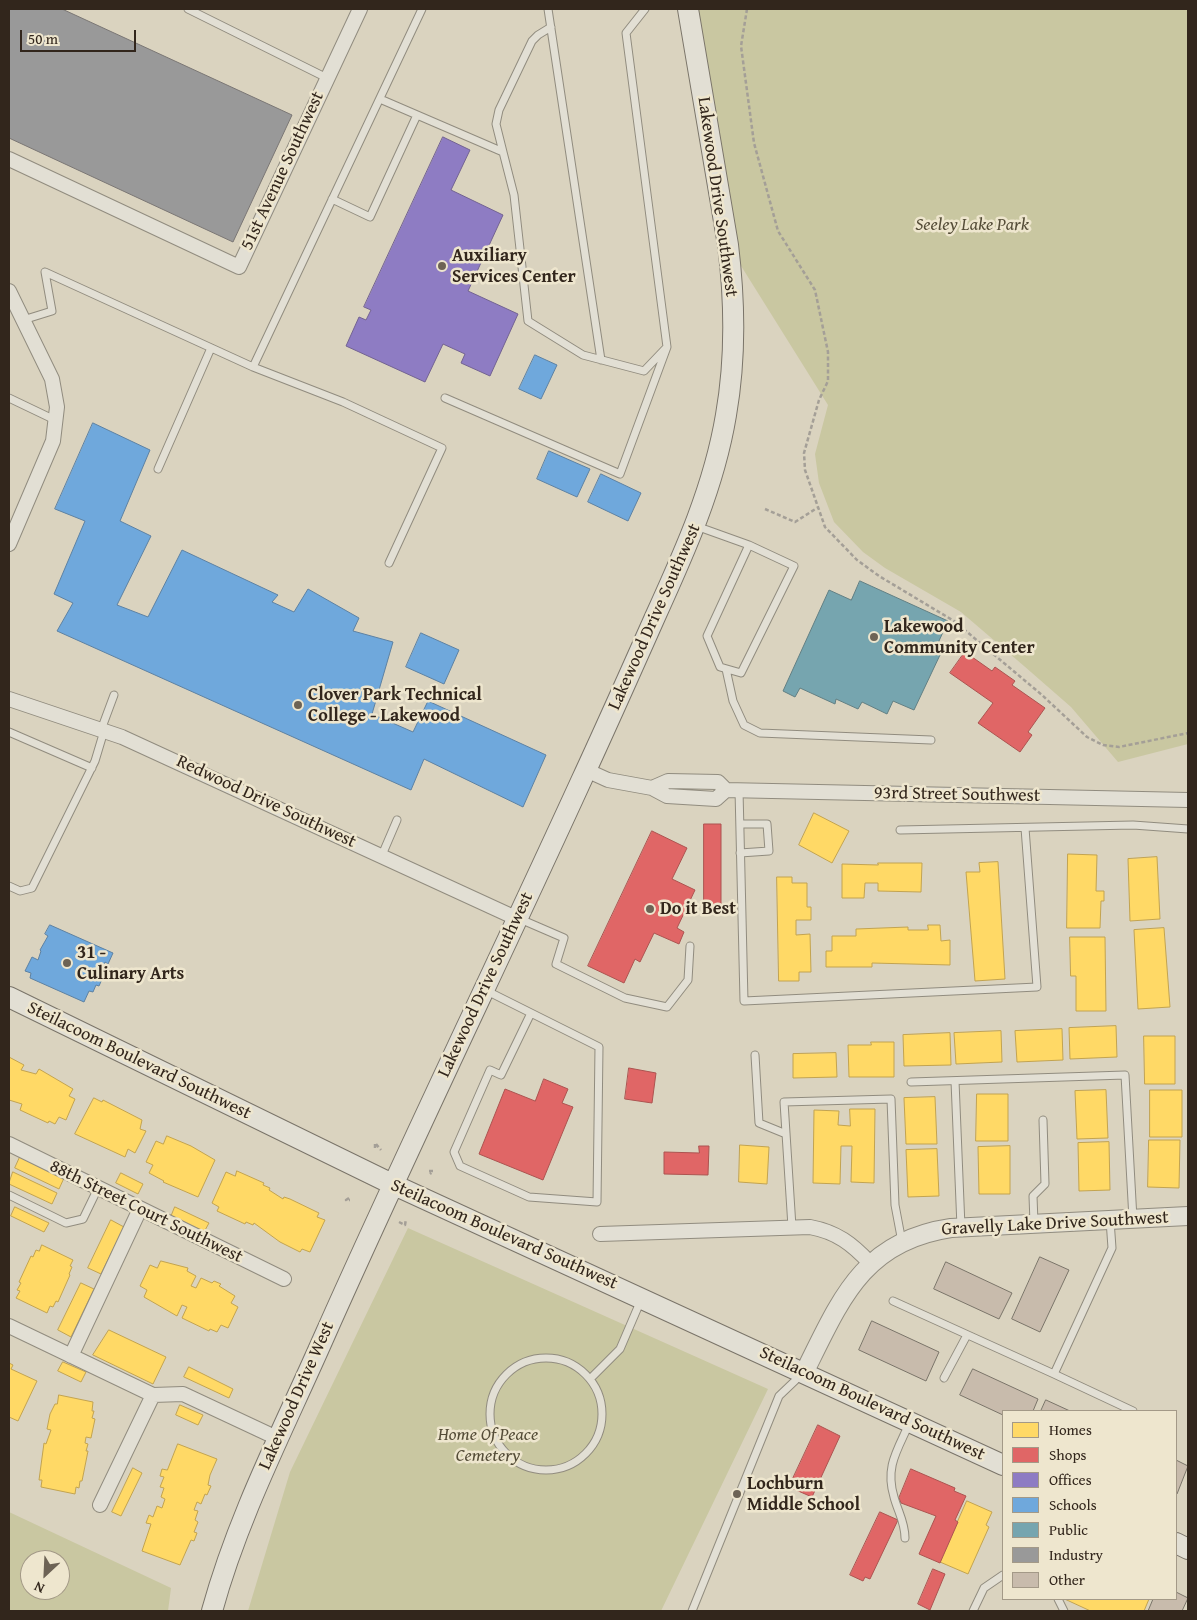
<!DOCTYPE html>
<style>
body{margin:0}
#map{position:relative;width:1197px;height:1620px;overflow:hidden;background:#dad3bf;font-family:"Gentium Book Plus",serif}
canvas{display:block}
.frame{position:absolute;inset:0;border:10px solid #32261c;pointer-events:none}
.legend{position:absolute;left:1002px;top:1410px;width:175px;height:190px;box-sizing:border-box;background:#eee6ce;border:1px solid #a39987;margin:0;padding:6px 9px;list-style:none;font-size:15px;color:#32261c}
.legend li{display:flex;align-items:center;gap:10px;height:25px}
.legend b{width:25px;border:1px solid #a39987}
.north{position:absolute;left:20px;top:1550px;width:50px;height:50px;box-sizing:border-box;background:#eee6ce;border:1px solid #a39987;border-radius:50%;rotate:205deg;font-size:14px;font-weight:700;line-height:20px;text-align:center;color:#32261c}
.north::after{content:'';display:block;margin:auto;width:18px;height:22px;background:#6d6355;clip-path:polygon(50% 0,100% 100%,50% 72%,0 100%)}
.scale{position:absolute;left:20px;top:30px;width:116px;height:22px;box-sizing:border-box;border:2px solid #32261c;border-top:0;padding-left:6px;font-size:15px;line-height:18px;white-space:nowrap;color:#32261c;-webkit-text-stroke:4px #eee6ce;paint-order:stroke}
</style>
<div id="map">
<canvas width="1197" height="1620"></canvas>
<div class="frame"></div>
<ul class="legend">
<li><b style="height:14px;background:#ffd966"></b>Homes</li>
<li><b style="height:14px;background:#e06666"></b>Shops</li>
<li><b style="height:14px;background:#8e7cc3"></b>Offices</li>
<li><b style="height:14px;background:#6fa8dc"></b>Schools</li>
<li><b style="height:14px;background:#76a5af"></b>Public</li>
<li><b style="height:14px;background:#999"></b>Industry</li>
<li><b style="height:14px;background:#c8bbac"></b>Other</li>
</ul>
<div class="north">N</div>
<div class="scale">50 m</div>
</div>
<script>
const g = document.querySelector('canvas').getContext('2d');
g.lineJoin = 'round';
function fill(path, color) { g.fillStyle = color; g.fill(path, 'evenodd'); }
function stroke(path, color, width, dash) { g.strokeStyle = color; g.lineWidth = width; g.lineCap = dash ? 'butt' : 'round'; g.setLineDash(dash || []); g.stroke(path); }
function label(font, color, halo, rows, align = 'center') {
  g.font = font + ' "Gentium Book Plus",serif'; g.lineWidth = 5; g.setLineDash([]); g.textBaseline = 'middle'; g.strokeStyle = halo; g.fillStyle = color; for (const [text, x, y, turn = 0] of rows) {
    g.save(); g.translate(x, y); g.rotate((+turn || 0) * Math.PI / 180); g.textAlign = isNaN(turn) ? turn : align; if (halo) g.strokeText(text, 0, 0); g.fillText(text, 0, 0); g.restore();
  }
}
fill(new Path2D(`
 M688 9H1188V744L1118 762 1071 707 1024 666 961 612 885 568 863 552 834 522 819 483 815 454 828 405 728 245Z
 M408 1228 768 1389 661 1611H248L290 1472Z
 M9 1512 171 1588 168 1611H9ZM30 1560H60V1590H30Z`), '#c9c7a1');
const homes = new Path2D(`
 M814 813 849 831 832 863 799 845Z
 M1068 854 1097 855 1096 891H1104V901H1101L1100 928H1067Z
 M1157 857 1160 919 1130 921 1128 859Z
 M998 862 1005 979 975 981 966 872H980L979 863Z
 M878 863H922L921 892 878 891V883H865L864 898H842V864L878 865Z
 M777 877H792V883H807V907H811V920H796V935L810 934 811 972H799V981H779Z
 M928 925H940L941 941 950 940V965L872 963V967H826V951H832V936H856V929L908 927V930H928Z
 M1164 928 1170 1007 1138 1009 1134 930Z
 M1070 937H1105L1106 1011H1076V976H1071Z
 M1116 1026 1117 1057 1070 1059 1069 1028Z
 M1062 1029 1063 1060 1017 1062 1015 1031Z
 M1001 1031 1002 1062 956 1064 954 1033Z
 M950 1033 951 1065 904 1066 903 1035Z
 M1144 1036H1175V1084H1145Z
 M871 1042H894V1077H849L848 1045H871Z
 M836 1053 837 1077 793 1078V1054Z
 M9 1057 24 1065 21 1070 36 1074 39 1069 73 1089 69 1096 75 1099 66 1120 59 1117 55 1124 49 1121 48 1123 20 1110 22 1104 9 1100Z
 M1106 1090 1108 1138 1077 1139 1075 1091Z
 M1150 1090H1182V1137H1150Z
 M977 1094H1008V1141H976Z
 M935 1097 937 1144H906L904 1098Z
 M94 1098 102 1102 103 1100 142 1120 140 1129 146 1131 135 1153 128 1149 125 1157 75 1134Z
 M850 1109H875L874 1183 851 1182 852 1146H841L840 1184 813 1183 814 1110 839 1111 838 1125 850 1126Z
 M167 1136 191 1146 215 1160 198 1197 163 1182 164 1181 149 1173 153 1165 146 1162 156 1141 163 1144Z
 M1149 1140H1180L1179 1188 1148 1187Z
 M1109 1142 1110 1190 1079 1191 1078 1143Z
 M740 1145 769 1147 767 1184 739 1182Z
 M1010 1146V1194H979L978 1147Z
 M937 1149 939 1196 908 1197 906 1150Z
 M20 1157 64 1178 59 1189 15 1168Z
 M237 1171 264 1183 263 1185 270 1188 269 1190 283 1199 284 1197 290 1199 319 1213 317 1217 325 1220 310 1252 302 1249 300 1252 280 1242 254 1223 253 1225 246 1222 245 1224 217 1211 219 1207 212 1203 226 1172 235 1176Z
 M13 1172 57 1193 52 1204 9 1184Z
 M121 1173 143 1184 138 1194 116 1183Z
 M15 1207 49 1223 44 1232 11 1216Z
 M175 1207 209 1223 204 1232 171 1217Z
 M111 1220 124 1227 101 1274 88 1268Z
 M42 1245 73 1260 70 1266 72 1267 69 1274 70 1275 58 1302 56 1301 53 1307 50 1306 47 1313 16 1298 20 1291 17 1290 21 1283 19 1282 31 1256 33 1257 36 1250 39 1251Z
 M161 1261 188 1268 187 1271 196 1276 191 1286 196 1288 201 1278 212 1283 214 1281 221 1284 219 1286 235 1296 231 1303 238 1307 228 1328 221 1325 217 1332 210 1329 209 1331 182 1318 187 1307 182 1305 177 1316 144 1297 147 1290 140 1286 150 1265 157 1268Z
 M81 1283 94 1289 71 1337 58 1330Z
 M109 1330 166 1357 153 1384 93 1355Z
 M63 1362 86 1372 81 1382 58 1371Z
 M9 1363 13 1365 11 1369 37 1381 18 1421 9 1417Z
 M189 1367 233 1389 229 1398 184 1377Z
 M59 1395 93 1402 92 1411H94L92 1418 95 1419 91 1438 86 1437 85 1443 88 1444 86 1451H88L82 1481H80L79 1488 76 1487 75 1494 41 1487 42 1480H39L44 1443 46 1444 51 1430 47 1429 50 1414 55 1404H57Z
 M180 1405 203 1415 198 1425 176 1415Z
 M178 1444 217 1459 210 1475 208 1485 211 1486 207 1495 205 1494 201 1504 197 1502 194 1510 198 1511 195 1520 198 1522 194 1532 197 1533 194 1541 191 1540 180 1565 142 1551 151 1524 146 1523 149 1515 153 1517 157 1506 162 1508 165 1499 161 1497 164 1488 160 1487 164 1477 160 1476 162 1469 167 1470Z
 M133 1468 142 1473 121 1516 112 1512Z
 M967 1501 992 1512 986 1525 989 1527 968 1574 940 1562Z
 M1065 1599H1149L1144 1611H1091Z`);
fill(homes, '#ffd966');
stroke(homes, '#c2a350', 1);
const shops = new Path2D(`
 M965 652 992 671 995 667 1015 681 1012 685 1045 708 1028 732 1032 735 1020 752 978 723 993 703 950 673Z
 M704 824H721V905H704Z
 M652 831 687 848 672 879 695 890 677 928 684 932 679 944 654 933 640 962 635 959 624 983 588 966Z
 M629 1068 656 1073 652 1103 625 1099Z
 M544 1079 568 1089 562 1103 573 1107 543 1180 479 1154 505 1089 535 1101Z
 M699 1146H709L708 1175 664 1174V1152L699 1153Z
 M818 1425 840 1436 812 1497 789 1487Z
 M911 1469 955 1488 954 1491 966 1496 955 1520 958 1522 940 1563 919 1554 936 1516 901 1503 899 1498Z
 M880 1512 898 1520 870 1579 865 1577 863 1581 850 1575Z
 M933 1569 945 1574 930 1610 918 1604Z`);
fill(shops, '#e06666');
stroke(shops, '#ac5350', 1);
const offices = new Path2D(`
 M443 137 470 150 451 190 503 215 468 291 518 314 490 376 461 363 465 354 443 344 425 382 346 346 359 317 366 320 371 310 364 307Z`);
fill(offices, '#8e7cc3');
stroke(offices, '#726291', 1);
const schools = new Path2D(`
 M535 355 557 365 541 399 519 389Z
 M93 423 150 450 120 521 151 536 117 605 148 617 182 550 278 595 272 602 294 612 308 589 359 618 353 631 393 642 372 714 413 732 428 701 546 755 523 807 424 759 411 790 57 631 73 603 54 594 85 521 55 509Z
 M549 451 590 469 577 497 537 479Z
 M601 474 641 493 628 521 588 502Z
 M421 633 459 650 444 684 406 667Z
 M50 925 113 953 108 964 105 962 99 976 103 977 99 986 96 985 93 992 89 991 84 1002 30 978 31 973 25 971 32 957 38 960 41 951 40 950 48 936 45 934Z`);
fill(schools, '#6fa8dc');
stroke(schools, '#5d81a2', 1);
const public = new Path2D(`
 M860 581 948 621 934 652 940 655 914 710 893 701 887 714 862 702 858 709 836 699 835 704 800 688 795 697 783 691 829 590 851 600Z`);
fill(public, '#76a5af');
stroke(public, '#627f83', 1);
const industry = new Path2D(`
 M9 9H62L292 115 233 242 9 138Z`);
fill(industry, '#999');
stroke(industry, '#7a7674', 1);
const building = new Path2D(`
 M1040 1257 1069 1270 1040 1332 1012 1319Z
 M946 1262 1012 1293 999 1319 934 1289Z
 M872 1321 939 1352 926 1381 859 1350Z
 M973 1369 1038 1399 1033 1411H1003V1415L960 1395Z
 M1046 1400 1070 1411H1041Z
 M1176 1460 1188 1466 1177 1494 1176 1493Z
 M1176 1592 1188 1598 1182 1611H1148L1153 1599H1176Z`);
fill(building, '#c8bbac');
stroke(building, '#7a7469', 1);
const service = new Path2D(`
 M188 9 327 78
 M548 9 601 360
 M380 99 503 152 514 195 528 321 583 355 644 371 665 349
 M503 152 496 124 499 110 532 41 538 35 551 27
 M332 199 370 217 417 115
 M23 320 52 311 45 272 253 367 422 9
 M253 367 343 402 442 448 389 563
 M9 398 55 420
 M445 398 620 474 667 347 626 33 645 9
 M158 469 211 348
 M696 526 749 545 794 566 741 673 720 667 707 636 749 545
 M726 669 733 701 744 725 760 733 931 740
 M101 730 114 695
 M9 732 92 768
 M739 790 744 1001 1037 987 1025 828
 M740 824H767L769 851 740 853
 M900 830 1133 825 1188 829
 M382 855 397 820
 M9 886 20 891 32 888 95 761 104 731
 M520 919 564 938 556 964 625 998 667 1007 688 980 690 946
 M485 990 599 1047 597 1202 529 1197 460 1166 454 1152 490 1070 501 1075 531 1013
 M755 1055 759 1123 786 1134
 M955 1081 961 1227
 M911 1082 1125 1075 1133 1219
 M9 1195 66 1223 83 1219 98 1188
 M1034 1223 1033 1196 1045 1184 1043 1120
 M792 1227 784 1102 891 1099 895 1205 902 1242
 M893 1301 1054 1374 1112 1248 1110 1220
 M490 1414a56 56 0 1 1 112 0a56 56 0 1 1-112 0Z
 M1054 1374 1133 1411
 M944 1378 967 1335
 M590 1379 620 1349 641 1300
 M905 1538C905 1522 898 1512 894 1497 885 1467 897 1451 909 1424
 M1058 1599 1064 1611
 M692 1611 779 1396 801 1375
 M973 1611 984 1588 1003 1575`);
const minor = new Path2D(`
 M9 159 239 267 360 9
 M9 291 52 379 57 407 53 441 9 544
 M9 699 122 737 518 919
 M586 770 608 780 652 788 667 796 716 799 726 790
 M652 788 668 781 718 782 726 790 1188 800
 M9 1144 284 1279
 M600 1234 810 1227C837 1232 852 1244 870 1263
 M9 1326 153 1395 183 1394 277 1438
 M71 1356 140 1209
 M100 1505 153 1395`);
const tertiary = new Path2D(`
 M804 1373C840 1301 862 1241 951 1228L1188 1216`);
const secondary = new Path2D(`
 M9 997 392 1184 1003 1465
 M1176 1543 1188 1549
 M212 1611C238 1516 284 1428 324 1337 407 1150 497 965 582 779 607 725 631 671 655 617 685 551 714 487 726 415 736 358 735 302 728 245L688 9`);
stroke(service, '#918c7f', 9);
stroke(minor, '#918c7f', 16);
stroke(tertiary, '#918c7f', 20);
stroke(secondary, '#7a7469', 22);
stroke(new Path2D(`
 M747 9 741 46 754 143 778 231 815 290 828 352V381L819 400 804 453 805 470 825 527 857 560 879 576 954 621 1042 695 1087 737 1103 745 1119 747 1188 733
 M765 509 795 522 817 508
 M375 1148V1143L381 1150
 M429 1171H433L430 1174
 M349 1198 346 1200H350
 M399 1222 405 1225 406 1219`), '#a49f97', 2.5, [4, 2.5]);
stroke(service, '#e2dfd4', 7);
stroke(minor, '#e2dfd4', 14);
stroke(tertiary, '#e2dfd4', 18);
stroke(secondary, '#e2dfd4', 20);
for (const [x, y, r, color] of [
 [442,266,5,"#6d6355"],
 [874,637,5,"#6d6355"],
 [298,705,5,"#6d6355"],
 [650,909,5,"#6d6355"],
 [67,963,5,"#6d6355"],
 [737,1494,5,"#6d6355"]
]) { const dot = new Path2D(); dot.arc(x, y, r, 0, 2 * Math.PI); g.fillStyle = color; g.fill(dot); stroke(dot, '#eee6ce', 2); }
label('18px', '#32261c', '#eee6ce', [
 ["51st Avenue Southwest",283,171,-65],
 ["Lakewood Drive Southwest",717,197,82],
 ["Lakewood Drive Southwest",655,617,-66],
 ["93rd Street Southwest",957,795,1],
 ["Redwood Drive Southwest",266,802,25],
 ["Lakewood Drive Southwest",486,985,-65],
 ["Steilacoom Boulevard Southwest",139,1061,26],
 ["88th Street Court Southwest",146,1212,26],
 ["Gravelly Lake Drive Southwest",1055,1224,-3],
 ["Steilacoom Boulevard Southwest",504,1235,24],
 ["Lakewood Drive West",297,1396,-66],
 ["Steilacoom Boulevard Southwest",872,1404,25]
]);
label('italic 18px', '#544c37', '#eee6ce', [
 ["Seeley Lake Park",972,225],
 ["Home Of Peace",488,1435],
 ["Cemetery",488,1456]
]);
label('bold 18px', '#32261c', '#eee6ce', [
 ["Auxiliary",452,256],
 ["Services Center",452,277],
 ["Lakewood",884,627],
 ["Community Center",884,648],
 ["Clover Park Technical",308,695],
 ["College - Lakewood",308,716],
 ["Do it Best",660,909],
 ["31 -",77,953],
 ["Culinary Arts",77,974],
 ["Lochburn",747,1484],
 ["Middle School",747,1505]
], 'left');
</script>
